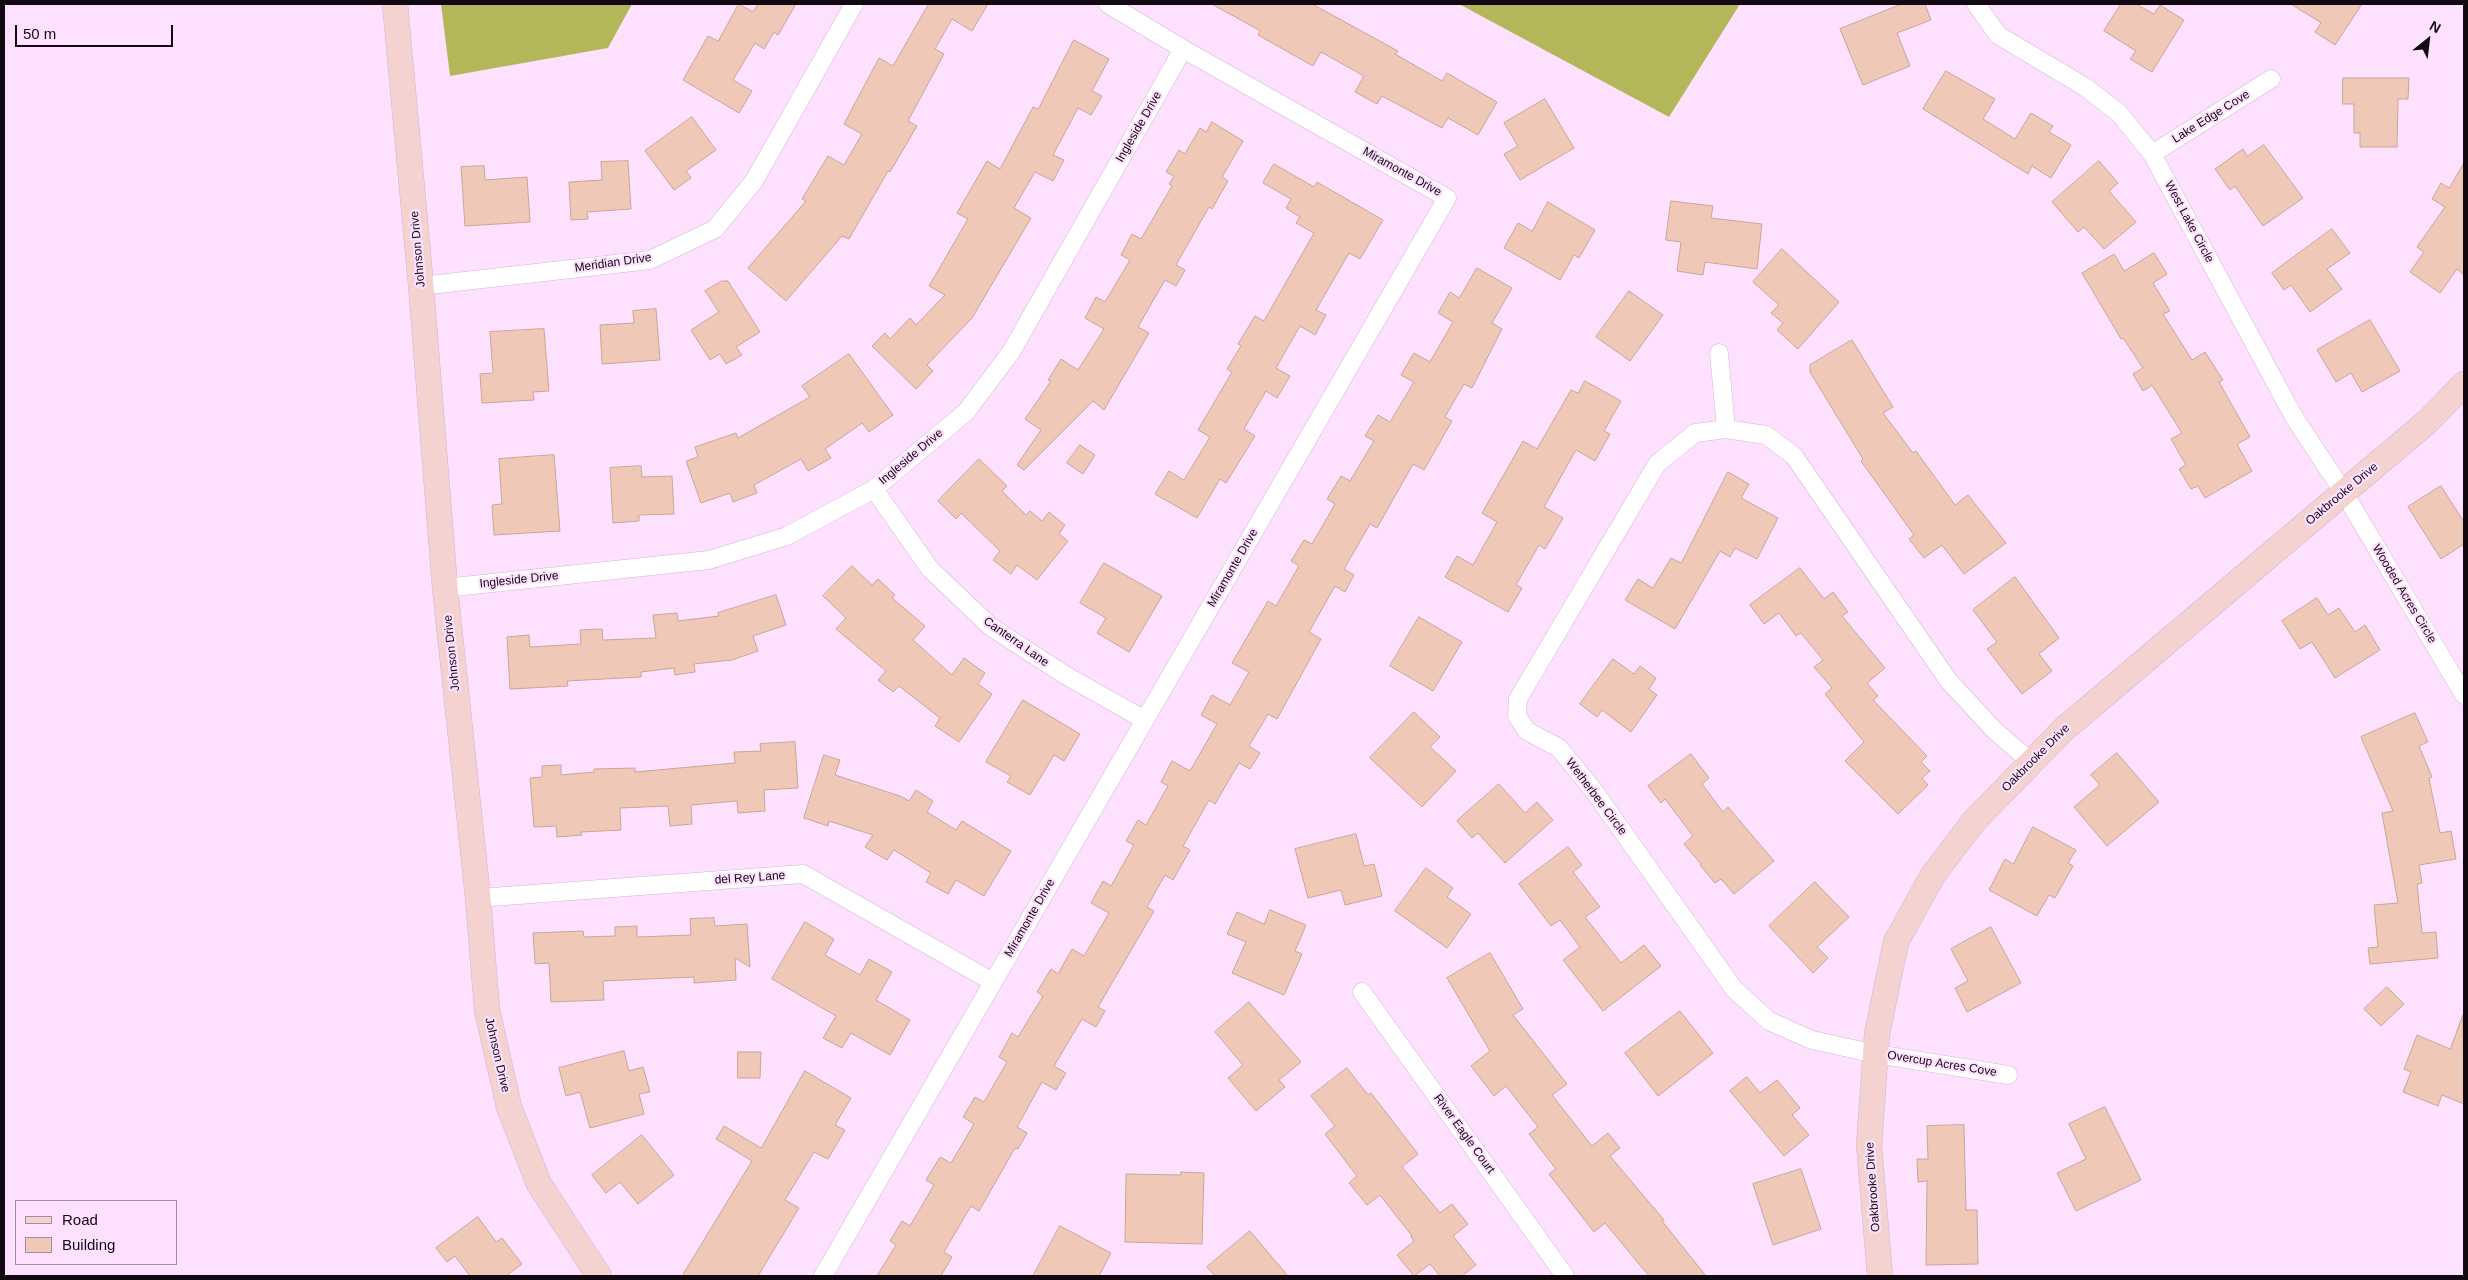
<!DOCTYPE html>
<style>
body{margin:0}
#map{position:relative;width:2468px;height:1280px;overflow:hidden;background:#fee1ff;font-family:Helvetica,sans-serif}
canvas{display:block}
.frame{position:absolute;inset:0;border:5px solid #120913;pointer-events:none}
.legend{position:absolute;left:15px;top:1200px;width:162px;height:65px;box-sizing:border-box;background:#fee1ff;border:1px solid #a08ba1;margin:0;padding:6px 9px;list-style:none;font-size:15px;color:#120913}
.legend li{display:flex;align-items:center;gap:10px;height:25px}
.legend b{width:25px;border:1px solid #a08ba1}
.north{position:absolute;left:2403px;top:15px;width:50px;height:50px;-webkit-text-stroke:4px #fee1ff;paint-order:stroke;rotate:29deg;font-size:14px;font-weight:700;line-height:20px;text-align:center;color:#120913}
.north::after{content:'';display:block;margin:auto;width:18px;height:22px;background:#120913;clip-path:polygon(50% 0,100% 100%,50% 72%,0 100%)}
.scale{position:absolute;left:15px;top:25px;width:158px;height:22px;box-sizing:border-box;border:2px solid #120913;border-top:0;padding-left:6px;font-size:15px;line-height:18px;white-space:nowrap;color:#120913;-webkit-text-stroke:4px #fee1ff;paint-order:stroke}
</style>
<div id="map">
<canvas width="2468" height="1280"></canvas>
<div class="frame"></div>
<ul class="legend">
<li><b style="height:6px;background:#f3d2d0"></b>Road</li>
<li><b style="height:14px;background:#efc8b8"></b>Building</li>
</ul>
<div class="north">N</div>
<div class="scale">50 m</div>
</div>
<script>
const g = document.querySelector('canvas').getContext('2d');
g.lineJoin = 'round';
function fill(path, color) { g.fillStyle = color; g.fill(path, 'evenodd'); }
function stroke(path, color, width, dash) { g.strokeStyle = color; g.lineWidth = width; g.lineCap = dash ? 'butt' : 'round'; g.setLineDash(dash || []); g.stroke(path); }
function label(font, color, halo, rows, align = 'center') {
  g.font = font + ' Helvetica,sans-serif'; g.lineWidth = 4.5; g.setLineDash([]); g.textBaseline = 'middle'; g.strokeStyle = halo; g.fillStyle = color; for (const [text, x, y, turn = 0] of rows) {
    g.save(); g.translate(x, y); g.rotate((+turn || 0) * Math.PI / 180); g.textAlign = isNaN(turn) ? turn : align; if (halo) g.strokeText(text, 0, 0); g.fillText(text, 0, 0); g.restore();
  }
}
fill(new Path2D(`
 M441 4H632L608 48 450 76Z
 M1459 4H1740L1669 117Z`), '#b4b759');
const building = new Path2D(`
 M739 4 753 12 758 4H796L778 35 774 32 764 49 755 43 733 80 752 91 739 113 683 80 708 36 718 41Z
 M926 4H988L972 31 952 19 935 49 944 54 908 121 917 126 890 172 888 171 849 239 842 236 786 301 748 268 806 201 802 199 828 156 844 165 862 134 844 124 879 58 893 66 928 5Z
 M1212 4H1312L1398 51 1395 54 1442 81 1447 73 1497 102 1478 135 1448 118 1442 128 1382 96 1377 104 1355 92 1364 76 1321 52 1313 66 1258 35 1260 31Z
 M1902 4H1925L1931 20 1897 33 1910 66 1863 85 1840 29Z
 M2121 4H2136L2154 14 2160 5 2184 20 2152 72 2130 59 2136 51 2104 31Z
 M2291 4H2362L2335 45 2315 32 2321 23Z
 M1074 40 1109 59 1092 91 1102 96 1091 115 1078 108 1053 155 1064 160 1053 181 1035 172 1014 208 1031 218 972 318 927 365 933 371 916 389 872 346 885 333 890 339 910 318 916 325 945 295 929 286 968 219 957 213 987 161 1000 169 1033 107 1038 109Z
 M1946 71 1995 99 1983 119 2015 139 2031 113 2053 126 2049 132 2071 145 2051 178 2032 166 2028 174 1923 109Z
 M2343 78H2409L2408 99H2398L2397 147H2360V133H2354V104H2343Z
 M1545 99 1574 148 1520 180 1504 154 1518 146 1504 123Z
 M692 117 716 150 686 171 691 178 674 190 645 151Z
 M1212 122 1243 141 1222 177 1228 181 1212 209 1209 207 1176 265 1185 270 1176 286 1165 280 1138 327 1149 333 1104 410 1093 401 1024 470 1017 465 1041 430 1025 419 1051 381 1048 380 1061 359 1078 370 1104 329 1085 318 1096 297 1105 302 1130 260 1121 255 1132 234 1141 239 1172 186 1169 184 1174 176 1166 172 1179 150 1185 154 1200 128 1206 132Z
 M2264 145 2303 198 2263 226 2235 186 2230 190 2215 169 2243 149 2247 156Z
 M628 161 631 209 587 212 588 219 571 220 569 182 602 180 601 162Z
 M2099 161 2118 183 2109 191 2136 222 2104 249 2084 227 2078 232 2052 202Z
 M2464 163V275L2457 269 2440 293 2410 272 2424 252 2417 247 2445 207 2432 199 2441 183 2449 188Z
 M1274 164 1314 187 1317 182 1383 220 1360 259 1349 253 1316 310 1326 315 1315 335 1300 326 1276 368 1290 376 1277 398 1266 391 1244 429 1255 436 1226 483 1220 479 1197 518 1155 494 1169 471 1184 480 1210 437 1198 430 1232 372 1227 369 1241 346 1238 344 1255 316 1264 321 1314 233 1296 223 1300 217 1286 208 1291 199 1263 183Z
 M484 166 485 180 527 177 530 222 465 226 461 167Z
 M1671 201 1713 206 1711 218 1762 224 1757 269 1705 262 1703 275 1677 271 1681 242 1666 240Z
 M1548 202 1595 230 1579 258 1574 255 1560 280 1504 248 1518 223 1532 231Z
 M2332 229 2350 253 2327 269 2342 289 2310 312 2291 285 2284 290 2272 273Z
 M1782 249 1839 302 1798 349 1777 330 1783 323 1771 313 1779 305 1753 282Z
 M2154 253 2167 274 2153 283 2170 311 2163 314 2192 360 2205 352 2223 380 2219 382 2250 437 2237 444 2252 471 2205 498 2198 486 2191 489 2179 469 2186 465 2171 439 2182 433 2152 385 2143 391 2133 374 2143 368 2123 338 2121 339 2082 273 2114 254 2124 271Z
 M1477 268 1512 288 1492 323 1502 329 1472 388 1464 384 1445 417 1452 421 1424 470 1413 464 1377 528 1370 524 1344 569 1354 575 1345 592 1335 586 1309 632 1321 639 1277 719 1268 714 1249 746 1260 753 1250 769 1239 763 1215 804 1209 800 1183 846 1190 850 1173 880 1165 875 1147 907 1154 911 1098 1007 1105 1011 1096 1027 1082 1019 1054 1066 1066 1073 1056 1090 1042 1082 1017 1127 1027 1133 1018 1149 1015 1148 979 1211 971 1206 944 1252 952 1257 941 1276H877L896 1245 890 1241 902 1221 910 1226 934 1185 926 1180 940 1157 951 1163 974 1124 963 1117 975 1097 984 1102 1007 1062 999 1057 1012 1033 1018 1037 1043 996 1037 992 1051 969 1058 974 1072 949 1084 956 1109 913 1091 903 1103 881 1111 886 1134 845 1126 841 1138 820 1146 825 1168 786 1161 782 1172 761 1190 771 1217 724 1201 715 1212 695 1230 705 1249 672 1232 663 1268 601 1276 606 1299 566 1291 561 1304 540 1312 544 1335 504 1327 499 1341 476 1350 481 1374 441 1365 436 1378 415 1390 422 1414 382 1401 375 1414 353 1430 362 1453 322 1438 313 1450 292 1459 298Z
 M722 281H728L760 332 736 347 742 355 726 364 720 354 710 360 691 330 719 312 705 291Z
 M1629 291 1663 315 1630 361 1596 337Z
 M656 309 660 360 602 364 600 325 634 323 633 311Z
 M2370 320 2400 371 2362 392 2351 373 2336 382 2317 350Z
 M544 329 549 391 533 392 534 400 482 403 480 374 493 373 490 332Z
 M1852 340 1893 407 1883 413 1913 453 1916 451 1955 505 1968 495 2006 543 1964 574 1942 545 1924 558 1909 539 1914 535 1861 461 1863 459 1810 372V365Z
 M849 354 893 415 869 432 862 423 825 449 831 458 808 471 801 459 754 485 757 493 733 502 730 493 701 503 686 461 698 457 695 447 736 433 738 438 810 397 802 386Z
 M1585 381 1621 401 1604 431 1610 434 1595 461 1576 450 1544 507 1563 518 1545 549 1539 545 1516 585 1522 588 1508 612 1445 577 1457 556 1473 565 1497 522 1482 513 1523 441 1537 449 1571 390 1578 393Z
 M1080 445 1095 455 1083 474 1067 463Z
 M554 455 560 531 494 535 492 505 502 504 499 459Z
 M979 459 1007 486 1002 491 1026 515 1030 511 1042 521 1049 512 1065 525 1059 534 1068 541 1037 580 1017 565 1011 574 993 560 1000 551 961 513 956 519 938 501Z
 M641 466 642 477 672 476 674 514 639 515V521L613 523 610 468Z
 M1728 472 1749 484 1741 498 1778 518 1757 559 1735 548 1730 557 1720 551 1675 629 1625 600 1638 579 1653 588 1671 558 1681 563Z
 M2441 486 2464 522V544L2441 559 2408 507Z
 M1104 563 1162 596 1129 652 1097 633 1106 618 1080 603Z
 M852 566 872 585 878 579 895 595 892 598 925 626 913 640 952 675 964 658 985 673 978 684 992 694 959 742 935 726 940 718 899 686 893 692 878 680 886 671 836 629 846 618 823 596Z
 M1800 568 1824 599 1833 592 1848 612 1842 616 1885 668 1867 683 1878 696 1873 700 1927 756 1921 762 1930 771 1922 778 1928 785 1898 814 1845 761 1864 742 1825 694 1832 688 1814 667 1823 660 1801 633 1796 636 1779 613 1764 624 1750 605Z
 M2015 577 2059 638 2039 654 2052 671 2022 694 1987 649 1997 642 1973 610Z
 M776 595 786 625 753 636 758 651 732 660 694 664 695 672 675 675 674 668 641 672V677L567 681 568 686 510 689 507 637 529 635 530 647 581 644 580 630 602 629 603 640 656 638 653 615 677 613 678 621 719 616 718 613Z
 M2317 598 2328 615 2339 608 2355 632 2365 625 2380 650 2335 678 2312 642 2300 649 2282 621Z
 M1419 617 1462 642 1433 691 1390 666Z
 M1613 659 1634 674 1640 666 1656 678 1649 689 1657 695 1631 732 1602 710 1597 717 1580 704Z
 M1023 700 1080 734 1064 761 1054 755 1030 795 1007 782 1011 776 986 762Z
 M1414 712 1440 737 1430 747 1456 771 1422 807 1370 758Z
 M2415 713 2428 742 2419 746 2432 777 2429 778 2440 833 2451 831 2456 859 2419 865 2422 883 2417 884 2422 933 2436 932 2438 958 2370 964 2368 948 2378 947 2374 905 2398 903 2382 813 2393 811 2361 737Z
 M795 742 798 788 764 790 765 811 738 813 737 801 691 805 692 824 670 826 668 806 620 808 621 830 581 832 582 835 557 837 556 826 534 827 530 778 542 777V766L561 765V775L594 772V769L635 768V772L735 763 734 752 761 751 760 744Z
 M2117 753 2159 802 2107 846 2074 807 2100 785 2091 775Z
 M1691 754 1709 778 1702 784 1723 812 1728 807 1774 861 1734 894 1721 879 1715 883 1700 865 1701 864 1684 844 1693 836 1665 799 1661 803 1648 786Z
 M824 755 840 760 835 775 900 796 909 801 916 790 933 801 927 812 956 830 962 821 1011 851 984 896 956 880 948 894 926 882 931 873 894 850 887 860 865 847 873 835 829 821 828 826 804 818Z
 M1499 784 1525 813 1537 802 1553 820 1505 863 1478 833 1472 838 1457 821Z
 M2033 827 2076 850 2068 863 2073 866 2055 898 2049 895 2037 916 1989 890 2005 859 2013 864Z
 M1356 834 1364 866 1374 864 1382 896 1345 905 1341 890 1308 898 1295 849Z
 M1568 847 1582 865 1573 872 1600 907 1585 917 1621 963 1644 945 1661 966 1603 1011 1563 960 1580 947 1560 920 1551 926 1519 884Z
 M1426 868 1453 888 1447 897 1471 914 1447 948 1395 911Z
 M1815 882 1849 917 1817 947 1828 958 1813 973 1769 926Z
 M1270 910 1306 925 1295 951 1302 954 1284 995 1232 973 1246 942 1227 934 1237 912 1264 924Z
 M714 918 715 926 747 924 750 967 735 958 736 980 694 983V977L603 981 604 1000 551 1002 549 963 535 964 533 933 583 931 584 937 615 936V927L637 926V937L691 935 690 919Z
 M805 922 834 939 825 955 860 975 869 959 892 972 876 1000 910 1020 890 1055 851 1033 842 1048 823 1038 836 1016 772 979Z
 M1991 927 2021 983 1967 1012 1955 988 1968 981 1951 949Z
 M1490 953 1523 1009 1513 1015 1567 1084 1552 1095 1592 1146 1608 1133 1620 1148 1610 1156 1664 1220 1662 1221 1706 1276H1649L1605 1223 1594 1232 1549 1174 1556 1169 1529 1134 1538 1127 1506 1086 1494 1096 1471 1066 1490 1051 1447 978Z
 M2387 987 2404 1004 2381 1026 2364 1009Z
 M1249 1002 1301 1062 1279 1080 1285 1087 1256 1111 1228 1078 1243 1065 1215 1032Z
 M1680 1011 1713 1053 1658 1096 1625 1053Z
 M2463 1015 2464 1104 2442 1095 2438 1106 2403 1092 2411 1072 2404 1069 2417 1035 2450 1049Z
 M624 1051 629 1071 643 1067 650 1092 639 1094 644 1114 590 1128 580 1092 566 1096 559 1068Z
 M738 1052H761L760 1078H738Z
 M1347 1068 1368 1095 1371 1093 1418 1154 1402 1167 1440 1213 1452 1204 1468 1224 1453 1236 1476 1265 1462 1276H1440L1430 1264 1414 1276 1397 1255 1414 1241 1411 1237 1412 1236 1380 1195 1367 1205 1349 1183 1357 1176 1325 1134 1335 1126 1311 1096Z
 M805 1071 851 1098 835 1125 845 1130 828 1159 814 1152 785 1200 799 1208 758 1276H682L752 1161 716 1139 724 1126 761 1148Z
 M1747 1077 1760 1093 1777 1080 1800 1108 1792 1115 1809 1135 1784 1156 1730 1091Z
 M2105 1107 2141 1180 2076 1211 2057 1173 2086 1159 2069 1124Z
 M1964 1125 1966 1210H1977L1978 1264 1926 1265 1927 1181 1918 1182 1917 1159H1928L1927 1126Z
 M642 1135 674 1175 638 1204 620 1182 606 1193 592 1175Z
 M1801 1169 1821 1229 1773 1245 1753 1184Z
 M1181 1172 1204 1173 1202 1244 1125 1242 1126 1174 1181 1175Z
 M478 1217 496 1242 502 1238 522 1264 506 1276H470L455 1256 447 1262 436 1248Z
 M1060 1226 1111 1253 1099 1276H1033Z
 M1250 1231 1288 1276H1215L1207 1267Z`);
fill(building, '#efc8b8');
stroke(building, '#caa595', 1);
const street = new Path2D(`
 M1976 4 1998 35 2085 87 2119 113 2152 154 2294 417 2344 493 2464 695
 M2152 154 2271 79
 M421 286 650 260 715 229 754 181 854 4
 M1719 353 1726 429
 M874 489 930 569 991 627 1065 675 1145 720
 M445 588 709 560 787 536 874 489 966 412 1011 352 1183 49
 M478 898 803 874 993 982
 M1362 992 1565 1276
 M2008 1075 1876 1054 1812 1040 1769 1021 1734 989 1594 791 1559 748 1527 731 1517 716 1518 699 1657 464 1695 433 1726 429 1766 435 1794 456 1948 680 1994 730 2031 762
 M823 1276 1447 198 1183 49 1108 4`);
const secondary = new Path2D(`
 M395 4 421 286 445 588 478 898 487 1010 509 1107 539 1184 599 1276
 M1880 1276 1869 1145 1877 1034 1896 942 1933 875 1974 821 2063 730 2427 422 2464 384`);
stroke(street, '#d0b5d1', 19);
stroke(secondary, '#d0b5d1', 26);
stroke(street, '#fff', 18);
stroke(secondary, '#f3d2d0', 25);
label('12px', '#120913', '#fee1ff', [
 ["Lake Edge Cove",2211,117,-32],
 ["Ingleside Drive",1139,127,-60],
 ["Miramonte Drive",1402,172,29],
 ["West Lake Circle",2189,222,62],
 ["Johnson Drive",418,249,-95],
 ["Meridian Drive",613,263,-8],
 ["Ingleside Drive",911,457,-40],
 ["Oakbrooke Drive",2342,494,-40],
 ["Miramonte Drive",1233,568,-60],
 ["Ingleside Drive",519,580,-6],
 ["Wooded Acres Circle",2404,594,59],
 ["Canterra Lane",1016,642,35],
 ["Johnson Drive",452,653,-96],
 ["Oakbrooke Drive",2036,758,-45],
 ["Wetherbee Circle",1596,797,53],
 ["del Rey Lane",750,878,-4],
 ["Miramonte Drive",1030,918,-60],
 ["Johnson Drive",497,1055,77],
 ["Overcup Acres Cove",1942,1064,9],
 ["River Eagle Court",1464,1134,54],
 ["Oakbrooke Drive",1873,1187,-94]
]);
</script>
